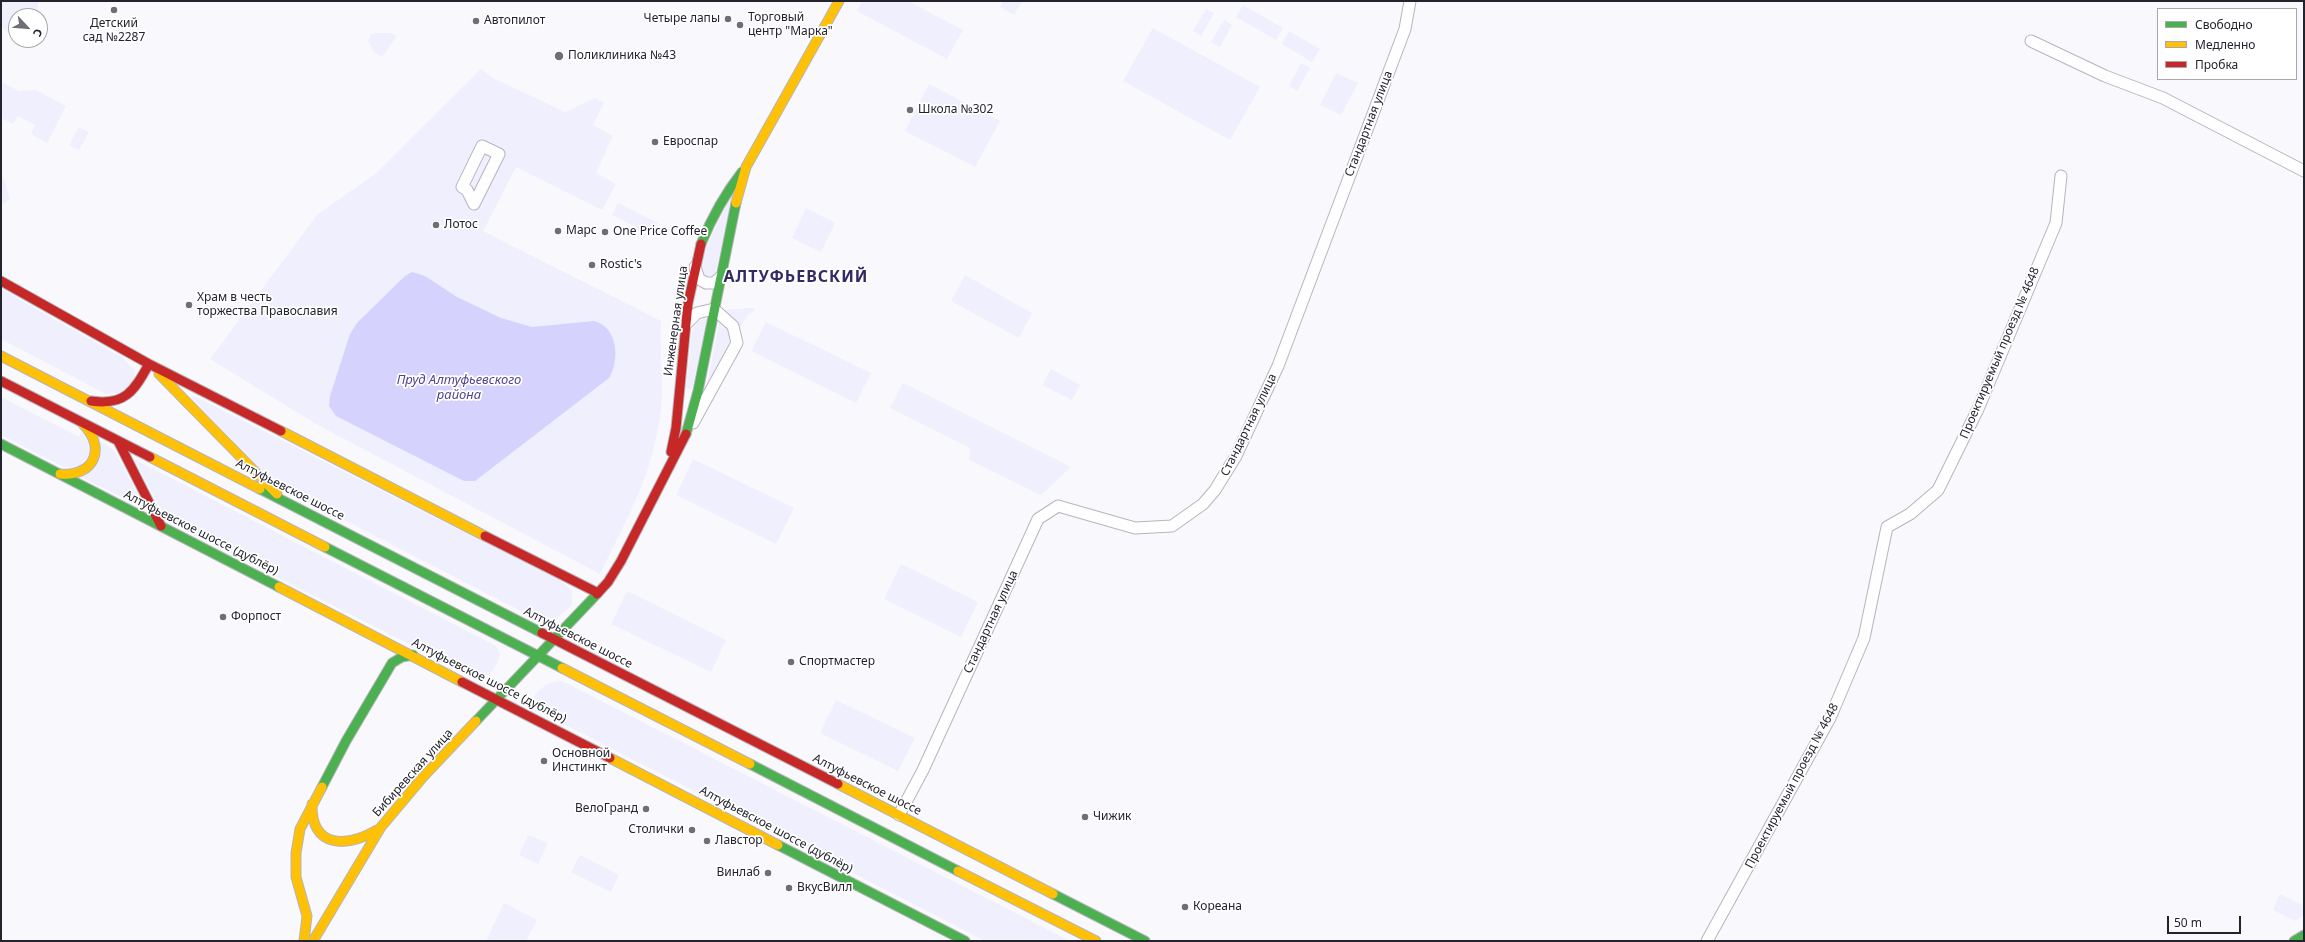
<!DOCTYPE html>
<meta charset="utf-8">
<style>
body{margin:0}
#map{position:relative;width:2305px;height:942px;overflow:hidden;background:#f9f9fd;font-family:"Noto Sans",sans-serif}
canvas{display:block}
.frame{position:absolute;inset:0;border:2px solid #23232d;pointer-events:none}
.legend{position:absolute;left:2157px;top:8px;width:140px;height:72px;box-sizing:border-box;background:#fff;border:1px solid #a7a7ab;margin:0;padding:5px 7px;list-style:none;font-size:12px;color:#23232d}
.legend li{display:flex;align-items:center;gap:8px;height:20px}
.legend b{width:20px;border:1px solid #a7a7ab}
.north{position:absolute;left:8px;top:8px;width:40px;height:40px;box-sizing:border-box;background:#fff;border:1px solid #a7a7ab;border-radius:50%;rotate:116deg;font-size:11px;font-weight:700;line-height:16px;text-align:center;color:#23232d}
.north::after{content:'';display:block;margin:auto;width:14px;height:18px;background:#6e6e76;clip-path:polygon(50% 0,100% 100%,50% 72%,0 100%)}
.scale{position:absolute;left:2167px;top:916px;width:74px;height:18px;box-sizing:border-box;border:2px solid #23232d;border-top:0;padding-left:5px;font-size:12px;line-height:14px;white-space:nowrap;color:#23232d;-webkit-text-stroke:3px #fff;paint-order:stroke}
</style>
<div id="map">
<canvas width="2305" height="942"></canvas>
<div class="frame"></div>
<ul class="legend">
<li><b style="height:5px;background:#4caf50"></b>Свободно</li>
<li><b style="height:5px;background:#ffc107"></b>Медленно</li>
<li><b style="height:5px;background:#c62828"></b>Пробка</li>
</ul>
<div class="north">С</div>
<div class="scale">50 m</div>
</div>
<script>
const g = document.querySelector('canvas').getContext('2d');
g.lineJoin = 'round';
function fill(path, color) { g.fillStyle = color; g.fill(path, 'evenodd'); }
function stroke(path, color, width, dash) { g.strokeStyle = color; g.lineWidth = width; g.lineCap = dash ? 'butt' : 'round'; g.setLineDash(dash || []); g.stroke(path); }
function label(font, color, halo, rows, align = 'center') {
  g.font = font + ' "Noto Sans",sans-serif'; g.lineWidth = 3.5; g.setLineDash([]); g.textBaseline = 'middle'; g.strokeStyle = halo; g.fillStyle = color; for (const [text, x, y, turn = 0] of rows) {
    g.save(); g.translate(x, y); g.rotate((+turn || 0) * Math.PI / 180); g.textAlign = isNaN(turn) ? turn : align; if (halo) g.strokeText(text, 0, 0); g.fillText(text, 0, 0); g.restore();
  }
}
fill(new Path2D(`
 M1 1H38L37 16H16V36L1 28Z
 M862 1H908L963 30 947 59 857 11Z
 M1003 1H1022L1014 15 1000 7Z
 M1243 5 1283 28 1276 40 1236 17Z
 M1206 9 1214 13 1201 36 1193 31Z
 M1224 20 1232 25 1220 47 1211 42Z
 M1153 28 1260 87 1230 140 1123 81Z
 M1289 31 1320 49 1312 62 1282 44Z
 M377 33H391L397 36 382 57 374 52 368 41 371 34Z
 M1301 63 1310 68 1297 91 1289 86Z
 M481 69 495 79 565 112 595 98 604 103 593 125 613 136 596 173 616 184 602 210 516 167 483 231 661 321C659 351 664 380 661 409 653 475 628 516 600 574L316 424 210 359 317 215 375 174Z
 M1336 73 1358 83 1341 115 1320 105Z
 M1 82 19 91 36 90 66 106 47 143 31 134 35 125 18 116 13 124 1 118Z
 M929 84 1000 121 975 167 905 131Z
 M79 127 89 132 79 150 69 145Z
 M1 177 4 179 10 199 1 206Z
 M734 191 715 274 710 278 702 273C699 255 725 209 734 191Z
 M618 203 658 223 652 235 612 215Z
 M806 208 835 223 821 252 792 238Z
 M965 275 1032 313 1019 338 951 301Z
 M1 289 123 358 135 371V379L120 393 106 394 1 339Z
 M748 308H754L755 311 748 315 739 329 733 319 725 312V310Z
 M704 318H708L692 389H689L686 387 692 332 695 324Z
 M720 320C745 335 716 370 706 388Z
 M766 322 871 373 856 403 751 351Z
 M1051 369 1080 385 1072 400 1042 385Z
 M903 383 1071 467 1041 495 969 460 970 448 890 408Z
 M190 396 198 398 561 581 572 591V605L554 621H540L273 483Z
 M1 397 79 437 82 431 86 434 91 452 78 468 64 467 1 435Z
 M101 442 114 450 141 500 137 505 81 477Z
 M134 459 496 646 500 655C496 669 491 677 476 678L167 521Z
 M693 459 794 508 776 544 676 495Z
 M901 564 978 602 961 637 884 599Z
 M627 591 726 640 711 672 611 624Z
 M562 681 568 684 1070 941H985L535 709C527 694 549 680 562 681Z
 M836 700 915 738 898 771 820 733Z
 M528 835 548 843 538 864 519 855Z
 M580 855 619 875 611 892 571 872Z
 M2280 894 2304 906V915L2295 921 2273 910Z
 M504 903 537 920 526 941H486Z`), '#efeffd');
fill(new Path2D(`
 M412 272 425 276 457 297 501 318 532 327 594 321C618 327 620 360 609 378L475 481H464L336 416 329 406 330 396 350 334 357 323 405 276Z`), '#d5d2fe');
const street = new Path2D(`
 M2031 41 2105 76 2163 98 2304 171
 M482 146 499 154 474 204 467 190 462 187Z
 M695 267 699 279 706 283H714L722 276
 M685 325 697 313 714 309 733 326 737 343 693 423
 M899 815 923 770 1038 519 1058 506 1135 528 1172 526 1203 504 1215 490 1236 456 1278 366 1405 29 1410 1
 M1707 941 1830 718 1864 638 1887 527 1910 514 1938 490 1978 409 2056 223 2061 176`);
const fast = new Path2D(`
 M701 244C712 217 724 195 742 172
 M686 434 698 391 736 203
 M1 444 279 587
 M260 489 542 633
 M325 547 562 668
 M476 721 597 594
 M750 764 958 871
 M322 787 346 741 392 663 402 657 413 655
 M778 845 965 941
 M1053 894 1145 941
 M2294 941 2304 935`);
const slow = new Path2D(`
 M736 203 746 167 839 1
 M1 356 260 489
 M159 374 277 494
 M281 431 485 536
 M150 457 325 547
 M60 474C94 477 107 448 83 424
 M279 587 462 682
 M562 668 750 764
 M610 758 778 845
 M838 784 1053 894
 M312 804C311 848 346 848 377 830
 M958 871 1096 941
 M304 941 307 916 296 877V853L300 829 322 787
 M313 941 381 827 423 777 476 721`);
const jam = new Path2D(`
 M1 281 149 364 281 431
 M1 381 150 457
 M91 401C125 406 134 391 149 364
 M118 441 161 526
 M671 452 676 428 688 303 701 244
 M485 536 598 593
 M597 594 608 582 621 561 686 434
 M542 633 838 784
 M462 682 610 758`);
stroke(street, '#b5b5bc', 13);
stroke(fast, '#b5b5bc', 11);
stroke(slow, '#b5b5bc', 11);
stroke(jam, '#b5b5bc', 11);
stroke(street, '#fefeff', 11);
stroke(fast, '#4caf50', 9);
stroke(slow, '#ffc107', 9);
stroke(jam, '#c62828', 9);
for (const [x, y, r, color] of [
 [114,10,4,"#6e6e76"],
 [728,19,4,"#6e6e76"],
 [476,21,4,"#6e6e76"],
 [740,25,4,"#6e6e76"],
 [559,56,5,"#6e6e76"],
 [910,110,4,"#6e6e76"],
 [655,142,4,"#6e6e76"],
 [436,225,4,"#6e6e76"],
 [558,231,4,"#6e6e76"],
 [605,232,4,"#6e6e76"],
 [592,265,4,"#6e6e76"],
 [189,305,4,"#6e6e76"],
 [223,617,4,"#6e6e76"],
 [791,662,4,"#6e6e76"],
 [544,761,4,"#6e6e76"],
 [646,809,4,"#6e6e76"],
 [1085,817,4,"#6e6e76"],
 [692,830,4,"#6e6e76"],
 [707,841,4,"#6e6e76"],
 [768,873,4,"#6e6e76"],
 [789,888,4,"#6e6e76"],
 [1185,907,4,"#6e6e76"]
]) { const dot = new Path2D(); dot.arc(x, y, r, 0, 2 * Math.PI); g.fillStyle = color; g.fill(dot); stroke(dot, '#fff', 1.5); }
label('12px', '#23232d', '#fff', [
 ["Торговый",748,18],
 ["центр \"Марка\"",748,32],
 ["Четыре лапы",720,19,"right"],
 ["Автопилот",484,21],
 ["Детский",114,24,"center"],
 ["сад №2287",114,38,"center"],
 ["Поликлиника №43",568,56],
 ["Школа №302",918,110],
 ["Евроспар",663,142],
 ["Лотос",444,225],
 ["Марс",566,231],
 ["One Price Coffee",613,232],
 ["Rostic's",600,265],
 ["Храм в честь",197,298],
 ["торжества Православия",197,312],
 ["Форпост",231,617],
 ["Спортмастер",799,662],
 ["Основной",552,754],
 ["Инстинкт",552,768],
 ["ВелоГранд",638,809,"right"],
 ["Чижик",1093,817],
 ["Столички",684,830,"right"],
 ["Лавстор",715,841],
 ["Винлаб",760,873,"right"],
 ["ВкусВилл",797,888],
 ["Кореана",1193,907]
], 'left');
label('12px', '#23232d', '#fff', [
 ["Стандартная улица",1369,124,-69],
 ["Инженерная улица",676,321,-82],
 ["Проектируемый проезд № 4648",2000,353,-67],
 ["Стандартная улица",1249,425,-64],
 ["Алтуфьевское шоссе",290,490,27],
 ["Алтуфьевское шоссе (дублёр)",201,533,27],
 ["Стандартная улица",991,622,-65],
 ["Алтуфьевское шоссе",578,638,27],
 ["Алтуфьевское шоссе (дублёр)",489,681,27],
 ["Бибиревская улица",413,773,-48],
 ["Алтуфьевское шоссе",867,785,27],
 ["Проектируемый проезд № 4648",1792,786,-62],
 ["Алтуфьевское шоссе (дублёр)",776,830,28]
]);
label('italic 13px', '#50458e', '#fff', [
 ["Пруд Алтуфьевского",459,380],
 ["района",459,395]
]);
g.letterSpacing = '1px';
label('bold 16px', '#342a65', '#fff', [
 ["АЛТУФЬЕВСКИЙ",796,277]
]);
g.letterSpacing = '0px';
</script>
